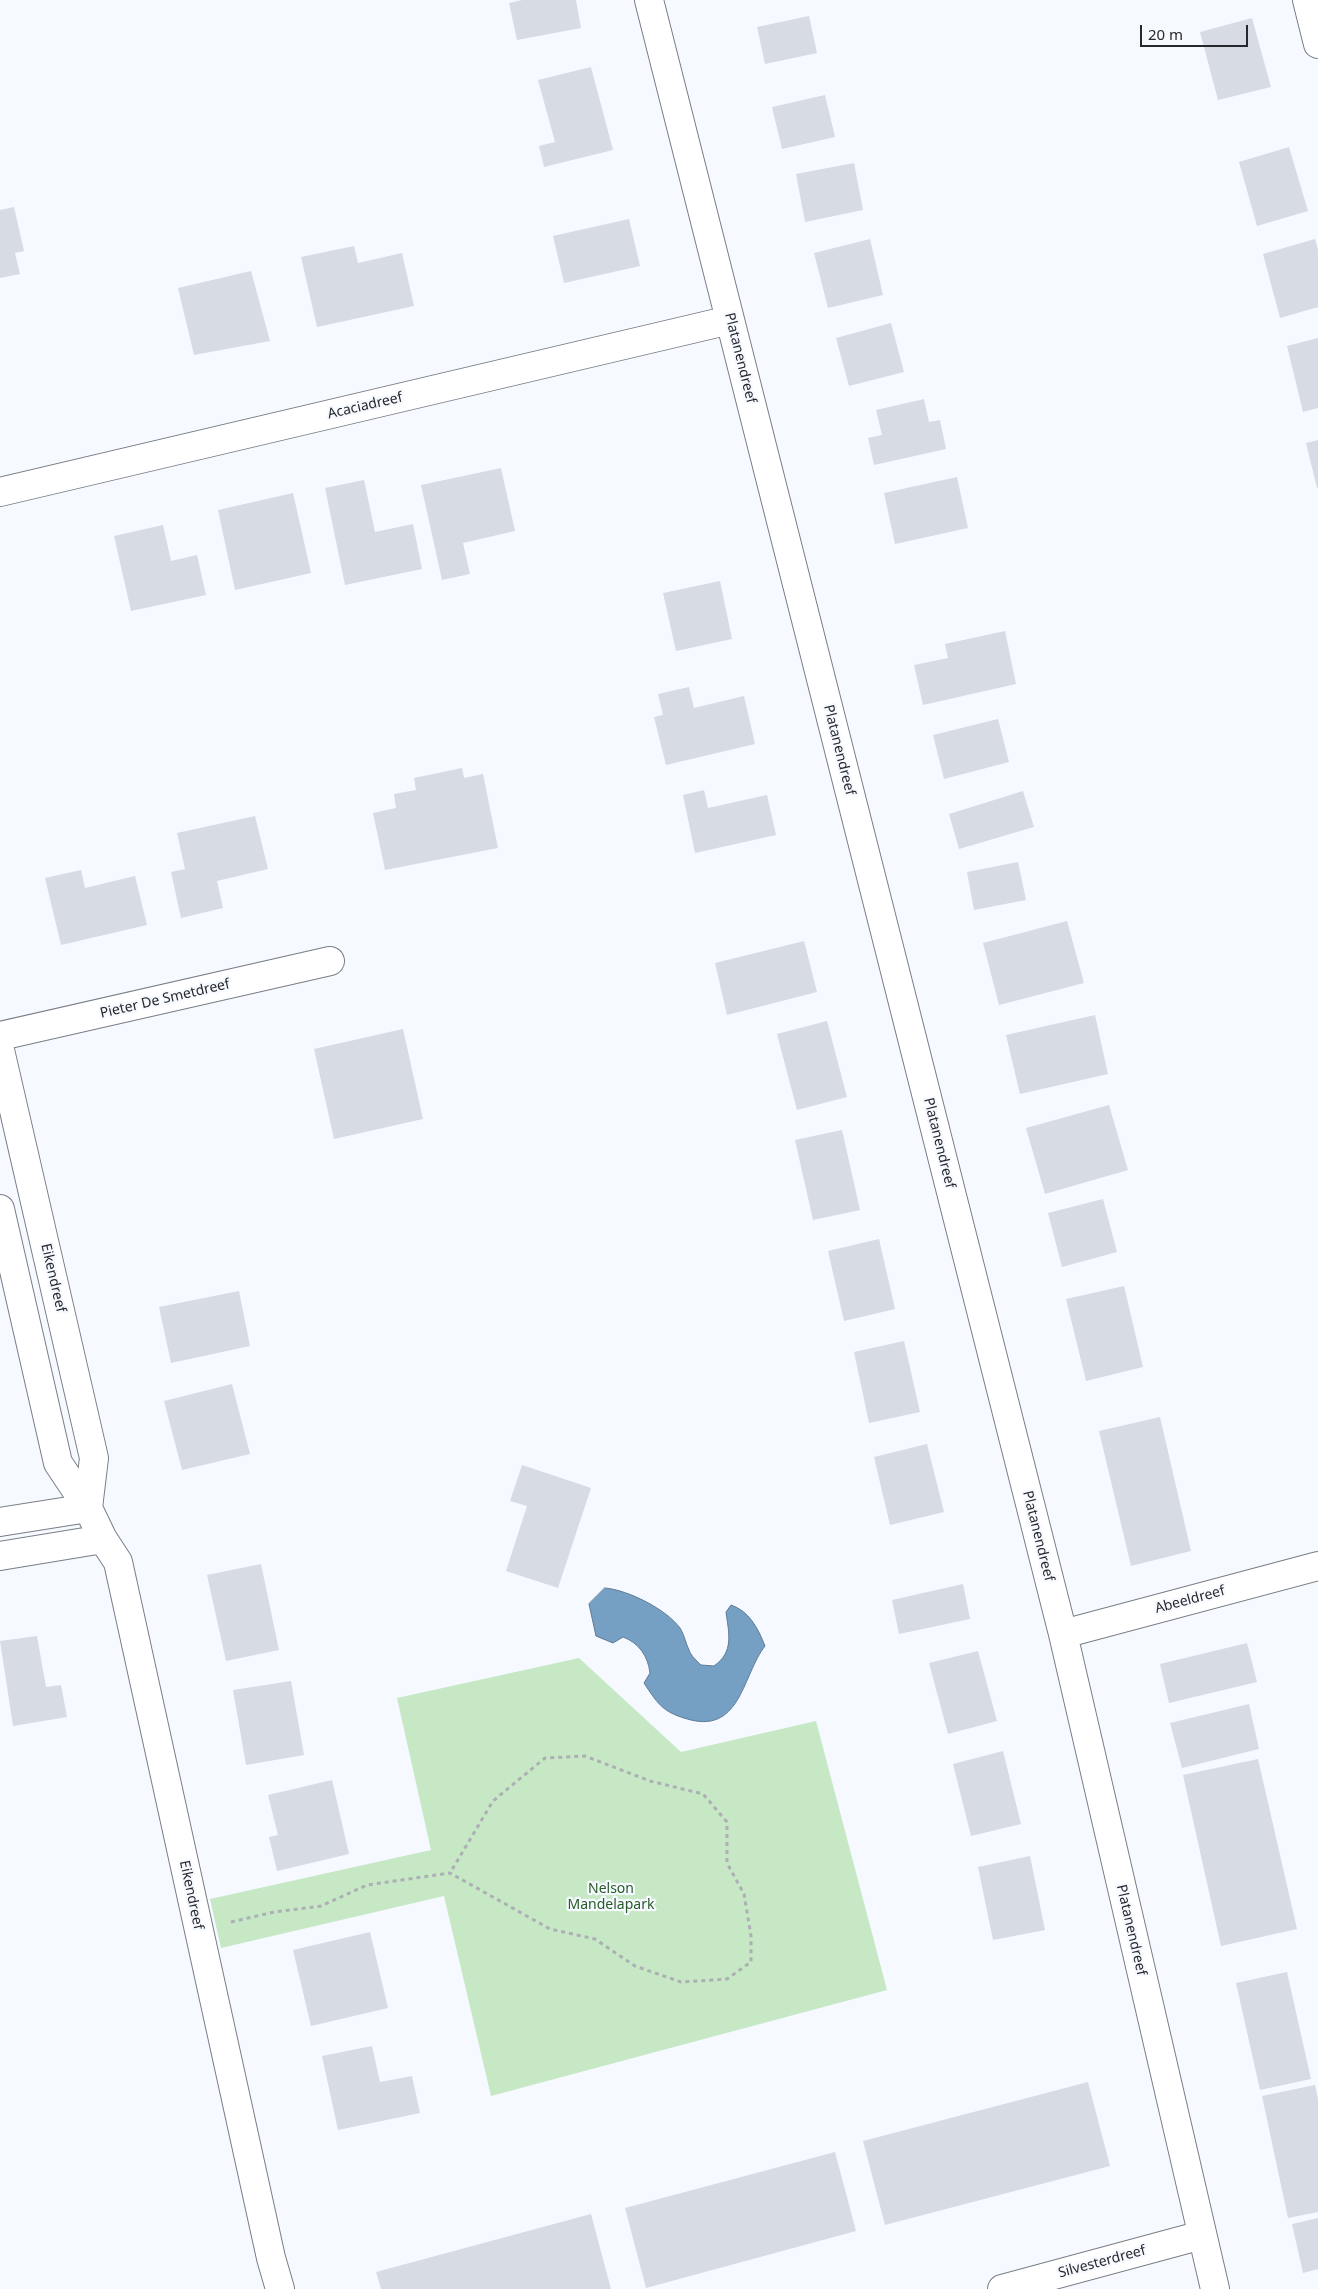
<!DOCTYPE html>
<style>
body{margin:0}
#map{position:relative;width:1318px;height:2289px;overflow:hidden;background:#f6f9ff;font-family:"Noto Sans",sans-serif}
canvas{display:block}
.scale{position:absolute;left:1140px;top:25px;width:108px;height:22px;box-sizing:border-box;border:2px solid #27282c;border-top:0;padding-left:6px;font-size:15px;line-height:18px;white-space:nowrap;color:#27282c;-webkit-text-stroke:4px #f6f9ff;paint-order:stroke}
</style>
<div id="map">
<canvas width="1318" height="2289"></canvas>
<div class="scale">20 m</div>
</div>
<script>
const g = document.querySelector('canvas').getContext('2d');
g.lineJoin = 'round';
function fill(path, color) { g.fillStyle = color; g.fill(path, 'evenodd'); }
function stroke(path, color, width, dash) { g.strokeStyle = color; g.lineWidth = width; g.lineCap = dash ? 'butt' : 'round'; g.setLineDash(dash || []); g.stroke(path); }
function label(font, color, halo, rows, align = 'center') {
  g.font = font + ' "Noto Sans",sans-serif'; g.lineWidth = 4.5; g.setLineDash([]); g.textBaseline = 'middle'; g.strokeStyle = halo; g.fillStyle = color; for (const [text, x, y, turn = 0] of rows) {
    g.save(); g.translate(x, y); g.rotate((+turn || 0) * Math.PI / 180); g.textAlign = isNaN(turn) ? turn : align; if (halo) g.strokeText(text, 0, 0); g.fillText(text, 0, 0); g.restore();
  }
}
fill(new Path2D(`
 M579 1658 681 1752 816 1721 887 1990 491 2096 444 1896 221 1948 210 1899 431 1850 397 1698Z`), '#c6e8c4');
const water = new Path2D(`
 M605 1588C628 1590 666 1609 680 1628 684 1634 686 1644 689 1650 691 1656 697 1661 701 1665L714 1666C734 1652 729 1634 726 1612L731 1605C749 1611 758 1628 765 1646 743 1674 741 1732 691 1720 664 1713 659 1706 644 1683L650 1673C648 1656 639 1643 623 1637L613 1643 596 1636 589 1604Z`);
fill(water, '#759fc3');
stroke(water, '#5e7b96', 1);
fill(new Path2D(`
 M522 0H576L581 28 517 40 509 3Z
 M809 16 817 53 765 64 757 27Z
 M1252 18 1271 87 1218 100 1200 32Z
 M591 67 613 150 544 167 539 146 555 142 538 80Z
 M825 95 835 137 782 149 772 107Z
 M1289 147 1308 211 1257 226 1239 162Z
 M854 163 863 210 805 222 796 174Z
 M14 207 24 251 15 253 20 274 0 278V210Z
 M629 219 640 266 564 283 553 236Z
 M870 239 883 295 828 308 814 253Z
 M1315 239 1318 250V307L1280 318 1263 254Z
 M354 246 358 263 402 253 414 306 317 327 301 257Z
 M251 271 270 341 194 355 178 288Z
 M891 323 904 372 849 386 836 338Z
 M1318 338V408L1303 412 1287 346Z
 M924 399 929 422 940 420 946 449 874 465 868 438 882 435 876 410Z
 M1318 440V488H1317L1306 443Z
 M501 468 515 531 463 543 470 574 442 580 421 485Z
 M957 477 968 528 895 544 884 493Z
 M364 480 375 532 413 524 422 569 345 585 325 488Z
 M293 493 311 573 235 590 218 510Z
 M163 525 171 561 197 555 206 595 131 611 114 536Z
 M720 581 732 639 676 651 663 593Z
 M1005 631 1016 684 923 705 914 665 948 658 945 644Z
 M689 687 694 708 744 696 755 744 666 765 654 717 663 715 658 694Z
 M998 719 1009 762 944 779 933 735Z
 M462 768 464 778 483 774 498 848 385 870 373 813 396 808 394 794 416 790 414 778Z
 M704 790 708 808 767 795 776 835 695 853 683 795Z
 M1023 791 1034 827 959 849 949 814Z
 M255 816 268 869 217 881 223 908 181 918 171 872 185 869 177 833Z
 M1018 862 1026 900 974 910 967 872Z
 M81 870 85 888 135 876 147 925 61 945 45 878Z
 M1067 921 1084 983 999 1005 983 943Z
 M804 941 817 992 727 1015 715 963Z
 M1095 1015 1108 1074 1020 1094 1006 1035Z
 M827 1021 847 1097 797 1110 777 1034Z
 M403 1029 423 1119 334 1139 314 1049Z
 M1109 1105 1128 1170 1045 1194 1026 1128Z
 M842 1130 860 1210 813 1220 795 1140Z
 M1103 1199 1117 1252 1062 1267 1048 1213Z
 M879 1239 895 1309 844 1321 828 1251Z
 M1124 1286 1143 1367 1086 1381 1066 1299Z
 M239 1291 250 1346 171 1363 159 1307Z
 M904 1341 920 1412 869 1423 854 1352Z
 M232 1384 250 1454 182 1470 164 1401Z
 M1160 1417 1191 1551 1131 1566 1099 1431Z
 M927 1444 944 1512 890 1525 874 1457Z
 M522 1465 591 1488 558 1588 506 1571 527 1506 510 1501Z
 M261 1564 279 1650 226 1661 207 1575Z
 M963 1584 970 1619 899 1634 892 1600Z
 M37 1636 46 1687 61 1685 67 1717 13 1726 0 1641Z
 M1247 1643 1257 1682 1169 1703 1160 1664Z
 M978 1651 997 1721 948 1734 929 1663Z
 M291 1681 304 1755 246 1765 233 1690Z
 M1249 1704 1259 1749 1182 1768 1170 1723Z
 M1003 1751 1021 1824 971 1836 953 1764Z
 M1258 1759 1297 1929 1221 1946 1183 1775Z
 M332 1780 349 1854 277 1871 269 1837 278 1835 268 1795Z
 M1030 1856 1045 1930 993 1940 978 1867Z
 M370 1932 388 2008 311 2026 293 1950Z
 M1287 1972 1311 2079 1260 2090 1236 1983Z
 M372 2046 380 2082 412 2076 420 2113 338 2130 322 2056Z
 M1088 2082 1110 2166 885 2225 863 2141Z
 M1315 2085 1318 2099V2212L1288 2218 1262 2096Z
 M835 2152 856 2231 646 2288 625 2208Z
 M591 2214 611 2289H381L376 2272Z
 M1318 2218V2269L1303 2273 1292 2224Z`), '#d6dbe4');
const minor = new Path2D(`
 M649 0 1063 1634 1215 2289
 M1307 0 1318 44
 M0 492 730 320
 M0 1036 330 961
 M0 1050 94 1458 88 1508
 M0 1209 58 1463 88 1508 103 1539 118 1562 271 2258 280 2289
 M0 1522 88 1508
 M0 1556 103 1539
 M1063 1634 1318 1566
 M1002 2289 1202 2235`);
stroke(minor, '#797e86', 30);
stroke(new Path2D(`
 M231 1922 274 1912 321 1906 367 1885 450 1873 550 1929 595 1939 635 1966 681 1982 727 1979 751 1962V1936L744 1894 727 1863V1822L703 1794 650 1781 585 1756 545 1758 493 1801 450 1873`), '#acafb4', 3, [4, 4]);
stroke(minor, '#fff', 28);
label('14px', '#27282c', '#f6f9ff', [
 ["Platanendreef",740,358,76],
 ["Acaciadreef",365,406,-13],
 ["Platanendreef",839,750,76],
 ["Pieter De Smetdreef",165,999,-13],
 ["Platanendreef",939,1143,76],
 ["Eikendreef",53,1278,77],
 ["Platanendreef",1038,1536,76],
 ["Abeeldreef",1190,1600,-15],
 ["Eikendreef",191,1895,78],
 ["Platanendreef",1131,1930,77],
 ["Silvesterdreef",1102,2262,-15]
]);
label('14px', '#265b26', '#f6f9ff', [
 ["Nelson",611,1889],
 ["Mandelapark",611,1905]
]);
</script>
